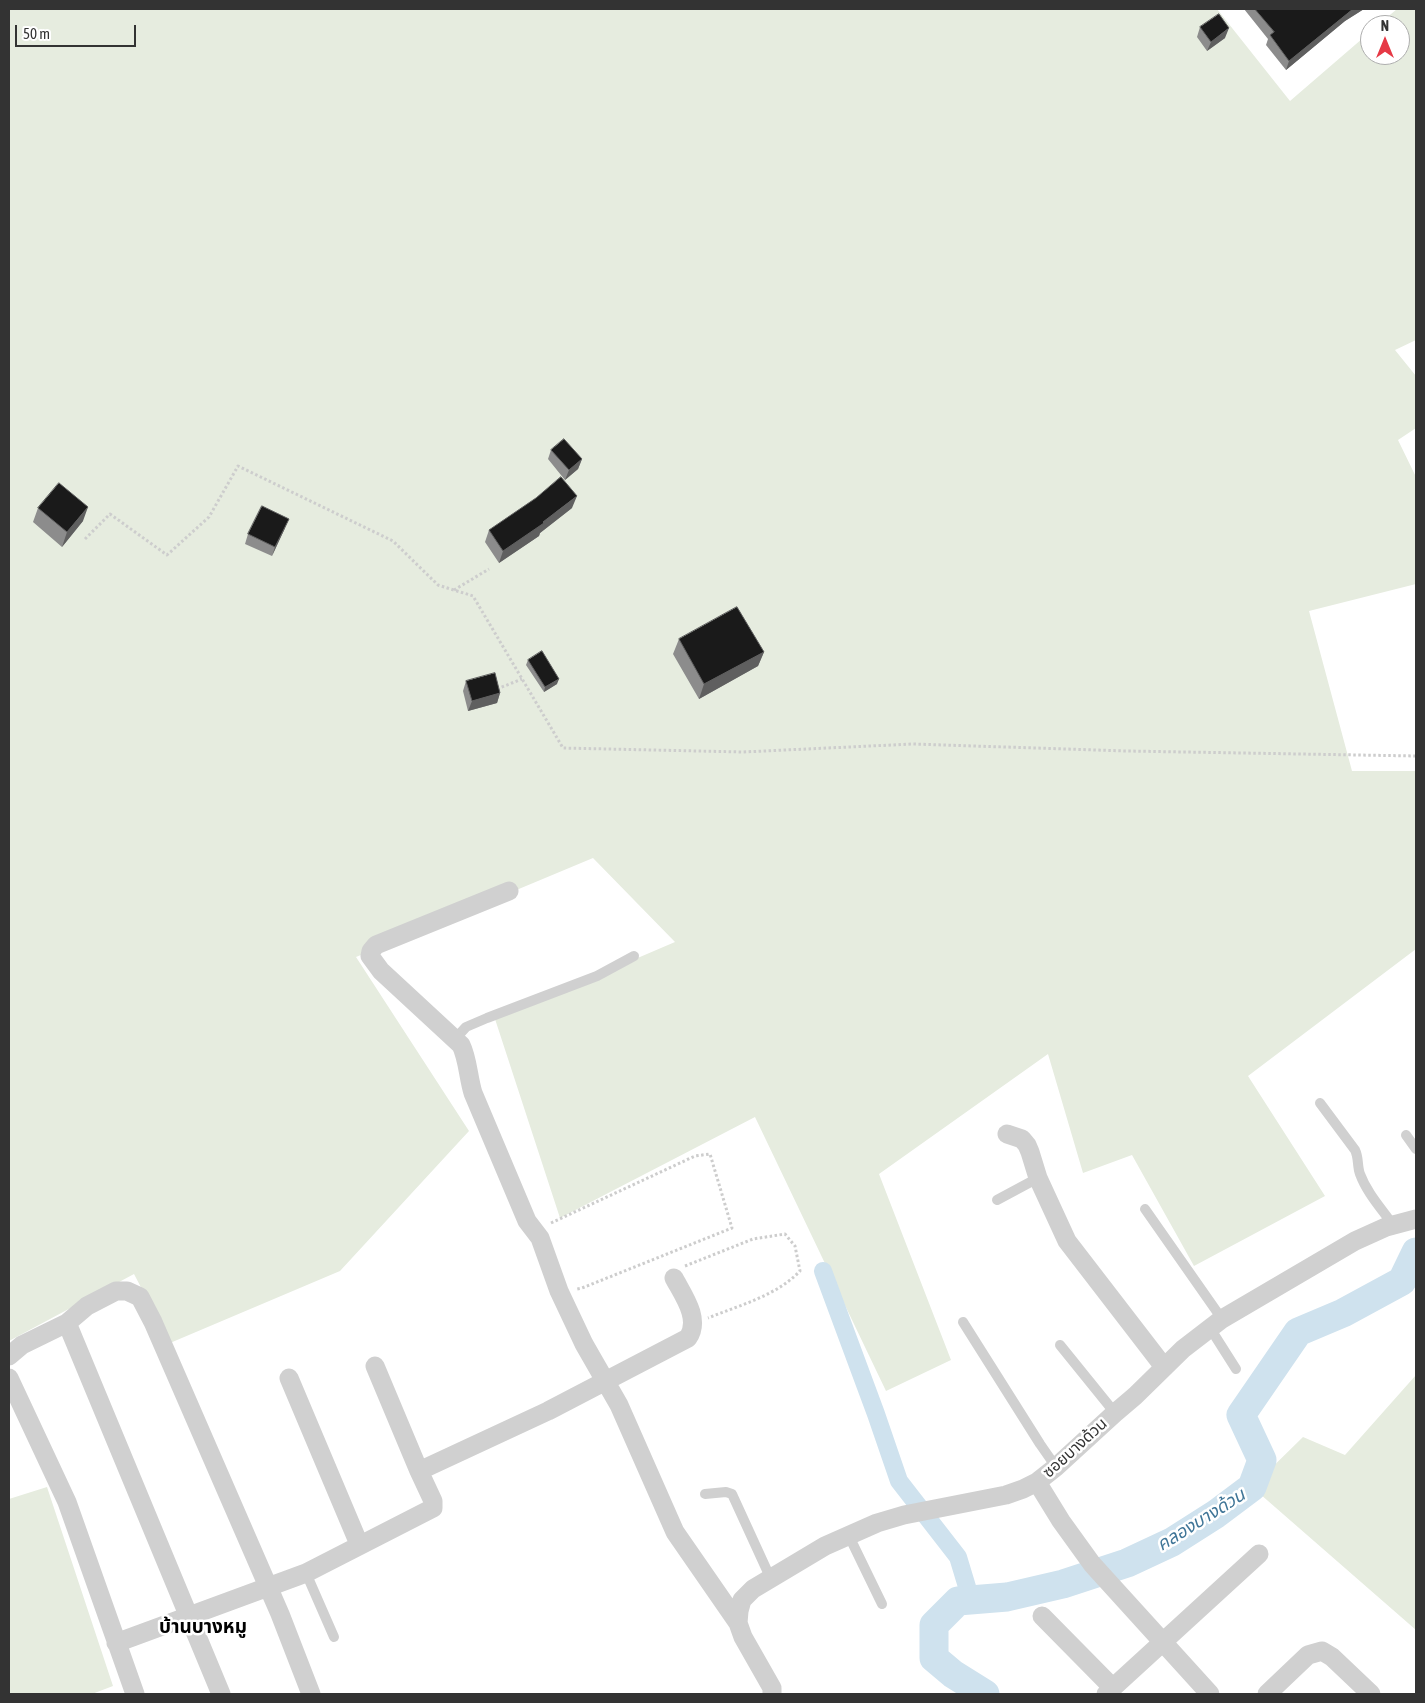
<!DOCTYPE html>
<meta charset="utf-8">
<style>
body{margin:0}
#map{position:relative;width:1425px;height:1703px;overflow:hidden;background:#fff;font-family:"Asap Condensed",sans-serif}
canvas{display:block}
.frame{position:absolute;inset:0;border:10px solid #333;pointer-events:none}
.north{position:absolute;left:1360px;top:15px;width:50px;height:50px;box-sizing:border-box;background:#fff;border:1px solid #adadad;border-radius:50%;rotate:0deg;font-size:14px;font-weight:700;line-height:20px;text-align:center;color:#333}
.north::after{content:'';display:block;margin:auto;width:18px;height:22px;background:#e63946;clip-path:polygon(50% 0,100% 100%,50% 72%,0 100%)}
.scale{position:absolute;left:15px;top:25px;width:121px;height:22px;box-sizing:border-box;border:2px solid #333;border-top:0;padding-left:6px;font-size:15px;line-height:18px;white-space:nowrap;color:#333;-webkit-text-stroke:4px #fff;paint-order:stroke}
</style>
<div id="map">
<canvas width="1425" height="1703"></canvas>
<div class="frame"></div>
<div class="north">N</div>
<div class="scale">50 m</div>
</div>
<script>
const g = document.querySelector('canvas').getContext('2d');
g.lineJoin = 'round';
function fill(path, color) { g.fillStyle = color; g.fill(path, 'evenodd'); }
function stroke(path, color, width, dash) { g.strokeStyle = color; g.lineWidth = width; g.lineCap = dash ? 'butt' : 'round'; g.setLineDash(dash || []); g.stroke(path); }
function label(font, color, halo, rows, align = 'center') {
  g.font = font + ' "Asap Condensed","Noto Sans Thai",sans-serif'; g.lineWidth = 5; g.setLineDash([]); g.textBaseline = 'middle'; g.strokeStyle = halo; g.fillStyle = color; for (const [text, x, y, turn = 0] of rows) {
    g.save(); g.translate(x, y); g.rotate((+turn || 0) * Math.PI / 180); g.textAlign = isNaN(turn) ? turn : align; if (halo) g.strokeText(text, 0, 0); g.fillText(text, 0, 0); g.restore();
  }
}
fill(new Path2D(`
 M9 9H1217L1290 101 1370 32V55H1400V25H1378L1397 9H1416V340L1395 350 1416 376V428L1398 440 1416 477V584L1309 611 1352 771H1416V949L1248 1076 1325 1196 1194 1266 1132 1155 1083 1173 1048 1054 879 1174 951 1360 886 1391 755 1117 560 1218 495 1019 675 942 593 858 356 957 469 1131 340 1271 170 1343 134 1274 9 1341Z
 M1416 1375V1630L1252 1487 1303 1437 1345 1455Z
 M47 1487 113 1686 92 1694H9V1499Z`), '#e6ecdf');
stroke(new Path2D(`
 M823 1271 876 1414 899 1481 958 1557 971 1600`), '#cfe2ee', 18);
stroke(new Path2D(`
 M985 1694 953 1674 934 1658V1625L958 1601 1007 1597 1063 1584 1127 1563 1172 1542 1216 1514 1252 1487 1262 1460 1241 1415 1298 1332 1343 1313 1402 1281 1416 1252`), '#cfe2ee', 29);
stroke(new Path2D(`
 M85 539 110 514 167 555 209 517 238 466 393 541 438 585 473 596 563 748 743 752 913 744 1127 751 1416 756
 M454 590 489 569
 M497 689 522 679
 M551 1223 695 1156 710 1154 732 1228 582 1288 577 1289
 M685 1266 753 1239 785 1234 795 1246 800 1271C776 1296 740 1305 708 1318`), '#cdcdcd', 3, [2.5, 2.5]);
stroke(new Path2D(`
 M455 1039 466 1027 487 1018 597 976 634 956
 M1320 1103 1355 1150C1359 1158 1357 1166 1360 1174 1367 1193 1381 1208 1393 1225
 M1406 1135 1416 1149
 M997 1200 1038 1178
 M1145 1209 1222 1319
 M963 1322 1040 1444 1056 1467
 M1210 1328 1236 1369
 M1060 1345 1115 1413
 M705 1494 726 1492 732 1494 770 1577
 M848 1534 882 1604
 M306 1573 334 1637`), '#d0d0d0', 10);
stroke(new Path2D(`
 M509 891 376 945 371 951 370 956 381 971 461 1045C468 1059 468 1077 473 1093L527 1221 540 1238 559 1291 584 1344 619 1405 675 1532 738 1623
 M1007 1134 1022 1139 1027 1145 1030 1152 1038 1178 1067 1241 1164 1367
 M67 1323 221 1694
 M9 1356 22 1345 67 1323 87 1306 116 1291H127L140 1297 153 1322 280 1614 311 1694
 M9 1378 67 1502 135 1694
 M289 1378 359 1544
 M419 1471 548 1411 688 1338C701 1319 683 1295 674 1278
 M1037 1482 1061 1521 1092 1564 1210 1694
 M1042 1616 1113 1688
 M116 1643 306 1573 433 1508V1501L419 1471 375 1366
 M772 1694V1688L743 1637 738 1623 739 1611 742 1600 753 1589 825 1546 877 1523 904 1515 1006 1495 1023 1489 1037 1482 1056 1467 1115 1413 1135 1396 1183 1349 1222 1319 1355 1241 1386 1227 1416 1219
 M1106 1694 1259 1554
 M1267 1694 1308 1655 1322 1651 1332 1657 1371 1694`), '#d0d0d0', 19);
fill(new Path2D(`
 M1244 9H1364L1345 21 1286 70 1266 45 1268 39Z
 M1200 27 1225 38 1207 51 1197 37Z
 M551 450 582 459 578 469 565 480 548 459Z
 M38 508 83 521 62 547 33 522Z
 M572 508 540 533 539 536 499 563 485 542 489 530Z
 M285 528 272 556 245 544 248 534Z
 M679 639 764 652 758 666 699 699 673 654Z
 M528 660 557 684 544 692 526 665Z
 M466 681 500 693 497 703 468 711 463 691Z`), '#8c8c8c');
fill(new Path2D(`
 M1353 9H1364L1345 21 1286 70 1289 61Z
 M1229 28 1225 38 1207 51 1211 42Z
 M582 459 578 469 565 480 569 470Z
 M577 496 572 508 540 533 539 536 499 563 503 551 543 522Z
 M88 507 83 521 62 547 67 532Z
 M289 519 285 528 272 556 275 547Z
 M764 652 758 666 699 699 704 684Z
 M559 679 557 684 544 692 545 687Z
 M500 693 497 703 468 711 472 701Z`), '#5f5f5f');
const building = new Path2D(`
 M1255 9H1353L1289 61 1270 35 1274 32Z
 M1219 14 1229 28 1211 42 1200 27Z
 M564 439 582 459 569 470 551 450Z
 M561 477 577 496 543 522 544 523 503 551 489 530 536 498Z
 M59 483 88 507 67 532 38 508Z
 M262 506 289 519 275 547 248 534Z
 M737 607 764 652 704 684 679 639Z
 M542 651 559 679 545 687 528 660Z
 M495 673 500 693 472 701 466 681Z`);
fill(building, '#1a1a1a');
stroke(building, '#5f5f5f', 1);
label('16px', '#333', '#fff', [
 ["ซอยบางด้วน",1075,1448,-42]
]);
label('italic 18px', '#3f7597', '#fff', [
 ["คลองบางด้วน",1201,1520,-32]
]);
label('bold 19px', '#000', '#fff', [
 ["บ้านบางหมู",203,1627]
]);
</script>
